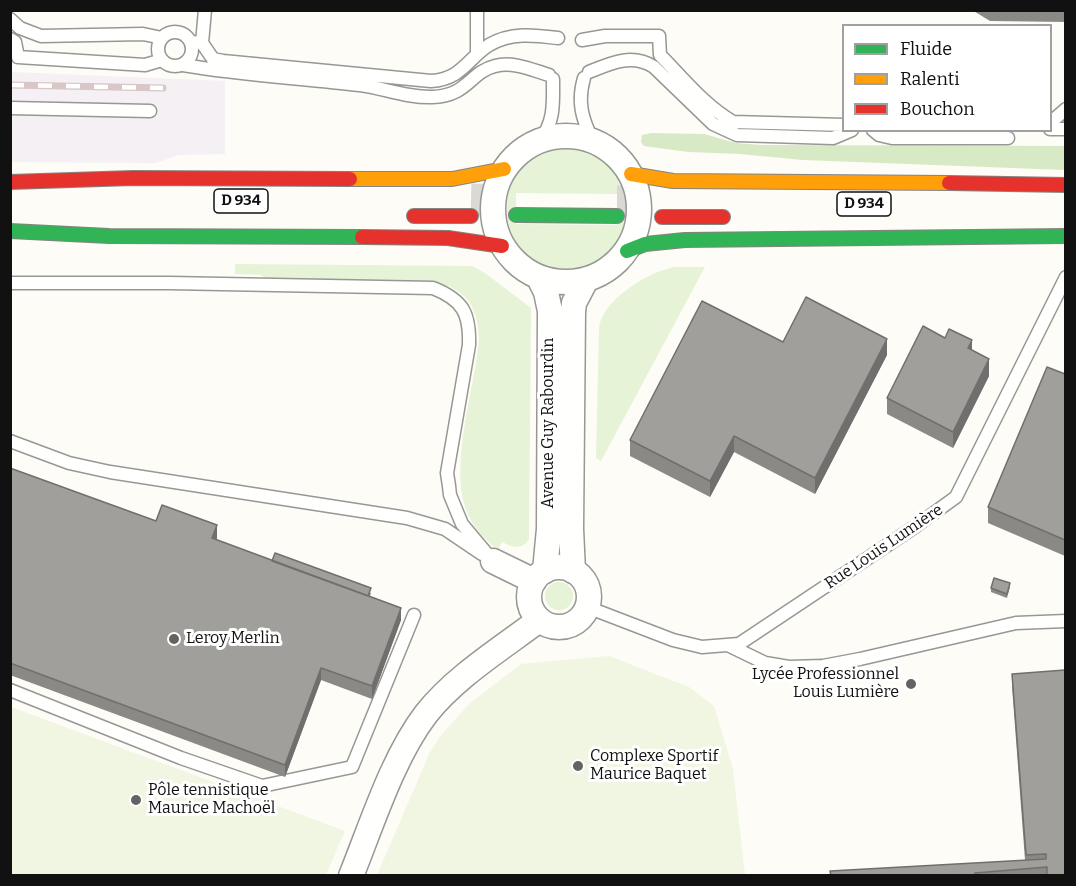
<!DOCTYPE html>
<meta charset="utf-8">
<style>
body{margin:0}
#map{position:relative;width:1076px;height:886px;overflow:hidden;background:#fdfcf7;font-family:Bitter,serif}
canvas{display:block}
.frame{position:absolute;inset:0;border:12px solid #111;pointer-events:none}
.legend{position:absolute;left:842px;top:24px;width:210px;height:108px;box-sizing:border-box;background:#fff;border:2px solid #a0a0a0;margin:0;padding:8px 10px;list-style:none;font-size:18px;color:#111}
.legend li{display:flex;align-items:center;gap:12px;height:30px}
.legend b{width:30px;border:2px solid #a0a0a0}
</style>
<div id="map">
<canvas width="1076" height="886"></canvas>
<div class="frame"></div>
<ul class="legend">
<li><b style="height:8px;background:#30b455"></b>Fluide</li>
<li><b style="height:8px;background:#ff9f0a"></b>Ralenti</li>
<li><b style="height:8px;background:#e5322d"></b>Bouchon</li>
</ul>
</div>
<script>
const g = document.querySelector('canvas').getContext('2d');
g.lineJoin = 'round';
function fill(path, color) { g.fillStyle = color; g.fill(path, 'evenodd'); }
function stroke(path, color, width, dash) { g.strokeStyle = color; g.lineWidth = width; g.lineCap = dash ? 'butt' : 'round'; g.setLineDash(dash || []); g.stroke(path); }
function label(font, color, halo, rows, align = 'center') {
  g.font = font + ' Bitter,serif'; g.lineWidth = 6; g.setLineDash([]); g.textBaseline = 'middle'; g.strokeStyle = halo; g.fillStyle = color; for (const [text, x, y, turn = 0] of rows) {
    g.save(); g.translate(x, y); g.rotate((+turn || 0) * Math.PI / 180); g.textAlign = isNaN(turn) ? turn : align; if (halo) g.strokeText(text, 0, 0); g.fillText(text, 0, 0); g.restore();
  }
}
fill(new Path2D(`
 M11 72 225 81V154L178 155 156 163 11 162Z`), '#f5f0f3');
fill(new Path2D(`
 M573 148C613 155 642 197 621 237 612 254 597 265 579 269 495 288 474 148 573 148ZM516 193 617 194V225L516 224Z
 M235 264 472 266 485 273 531 308 529 539C522 551 512 547 502 542L498 550C483 538 471 525 465 507 450 462 475 387 479 339 478 304 465 287 430 282L306 280 269 281 261 275 235 274Z
 M674 267H705L601 461 596 458 599 328C602 300 648 272 674 267Z
 M545 596a14 14 0 1 1 28 0a14 14 0 1 1-28 0Z`), '#e7f3d7');
fill(new Path2D(`
 M651 133 704 134 736 143 761 145 1065 146V170L803 160 740 154 688 152 644 146 641 142 642 135Z`), '#d8eac5');
fill(new Path2D(`
 M609 656 689 687 714 706 733 769 745 875H377L430 752 442 734 469 704 521 664Z
 M11 707 345 831 326 875H11Z`), '#f0f6e1');
stroke(new Path2D(`
 M471 200 516 201
 M617 202H662`), '#dad9d4', 33, [33, 16]);
const lane = new Path2D(`
 M10 19 20 28 41 36 143 34 162 38
 M158 49a17 17 0 1 1 34 0a17 17 0 1 1-34 0Z
 M10 39 15 42 18 57 145 65 162 60
 M582 40 605 36H659L660 55C683 78 705 106 733 122L844 125
 M191 42 202 43 213 59 223 61 431 81C462 79 467 59 489 45 511 32 534 35 558 38
 M202 43 205 10
 M477 54V10
 M183 65C241 75 301 78 360 85 383 88 408 98 432 97 468 96 470 72 495 66 513 61 532 70 549 75
 M589 72C611 63 632 53 654 67L713 124 737 135 833 138 852 130
 M584 78C577 102 582 119 593 141
 M10 108 150 111
 M1050 123 1066 109
 M1050 129H1066
 M873 130 879 135 892 138H1008
 M540 141C555 120 553 104 553 79
 M10 283H169L433 288C463 300 470 313 469 345L447 473 449 486 450 495 462 524 493 561
 M10 441 69 463 110 472 407 518 445 529 482 554
 M587 607 673 640 702 647 739 644 916 526 956 497 1066 277
 M730 646 765 663 789 667 823 666 860 659 1016 623 1066 621
 M10 690 181 758 262 786 352 767 414 615`);
const street = new Path2D(`
 M493 209a73 73 0 1 1 146 0a73 73 0 1 1-146 0Z
 M539 278 546 292 550 311 549 529 545 571
 M493 561 534 581
 M529 597a30 30 0 1 1 60 0a30 30 0 1 1-60 0Z
 M573 571 571 529 573 312 574 303 586 280
 M351 876C372 824 393 757 426 714 455 677 502 648 539 620`);
const fast = new Path2D(`
 M516 215 617 216
 M10 231 109 236 362 237
 M627 251 645 244 685 240 1066 236`);
const slow = new Path2D(`
 M631 174 673 181 949 183
 M350 179H452L504 169`);
const jam = new Path2D(`
 M10 182 133 178 350 179
 M949 183 1066 185
 M414 216H471
 M662 217H723
 M362 237 448 238 502 246`);
stroke(lane, '#979795', 15);
stroke(street, '#979795', 27);
stroke(fast, '#858482', 16);
stroke(slow, '#858482', 16);
stroke(jam, '#858482', 16);
stroke(lane, '#fffffe', 12);
stroke(street, '#fffffe', 24);
stroke(fast, '#30b455', 14);
stroke(slow, '#ff9f0a', 14);
stroke(jam, '#e5322d', 14);
const rail = new Path2D(`
 M10 85 163 88`);
stroke(rail, '#d9c6c7', 7);
stroke(rail, '#fff', 4.5, [14]);
fill(new Path2D(`
 M53 10H162L159 12H54Z
 M972 10H1065V22L990 21Z
 M783 342 887 355 815 494 734 452 710 497 630 456V440Z
 M972 351 989 376 953 448 887 414V398Z
 M1065 374V556L988 523V507Z
 M10 468 156 521 217 538 216 540 272 561 371 593 370 596 401 620 372 699 321 680 285 777 10 675Z
 M1010 587 1007 598 991 592V588Z
 M1012 674 1065 876H830L1025 860 1012 686Z`), '#8a8986');
fill(new Path2D(`
 M887 339V355L815 494V478Z
 M972 340V356L968 348Z
 M989 359V376L953 448V432Z
 M734 436V452L710 497V481Z
 M217 525V538L212 551V538Z
 M401 608V620L372 699V686Z
 M321 668V680L285 777V765Z`), '#716f6d');
const building = new Path2D(`
 M806 297 887 339 815 478 734 436 710 481 630 440 702 301 783 342Z
 M923 326 945 338 949 329 972 340 968 348 989 359 953 432 887 398Z
 M1047 367 1065 374V540L988 507Z
 M10 468 156 521 162 505 217 525 212 538 401 608 372 686 321 668 285 765 10 663Z
 M275 553 371 588 368 596 272 561Z
 M994 578 1010 583 1007 594 991 588Z
 M1065 670V876H1047V867L975 873V876H831L830 871 1046 859V854L1026 855 1012 674Z`);
fill(building, '#a19f9c');
stroke(building, '#716f6d', 1.5);
for (const [x, y, r, color] of [
 [174,639,6,"#646362"],
 [911,684,6,"#646362"],
 [578,766,6,"#646362"],
 [136,800,6,"#646362"]
]) { const dot = new Path2D(); dot.arc(x, y, r, 0, 2 * Math.PI); g.fillStyle = color; g.fill(dot); stroke(dot, '#fff', 2); }
for (const [x, y, w] of [
 [241,201,54],
 [864,204,54]
]) { const box = new Path2D(); box.roundRect(x - w / 2, y - 12, w, 24, 4.5); g.fillStyle = '#fff'; g.fill(box); stroke(box, '#111', 1.5); }
label('bold 15px', '#111', null, [
 ["D 934",241,201],
 ["D 934",864,204]
]);
label('16px', '#111', '#fff', [
 ["Avenue Guy Rabourdin",549,423,-90],
 ["Rue Louis Lumière",884,547,-34]
]);
label('16px', '#111', '#fff', [
 ["Leroy Merlin",186,639],
 ["Lycée Professionnel",899,675,"right"],
 ["Louis Lumière",899,693,"right"],
 ["Complexe Sportif",590,757],
 ["Maurice Baquet",590,775],
 ["Pôle tennistique",148,791],
 ["Maurice Machoël",148,809]
], 'left');
</script>
